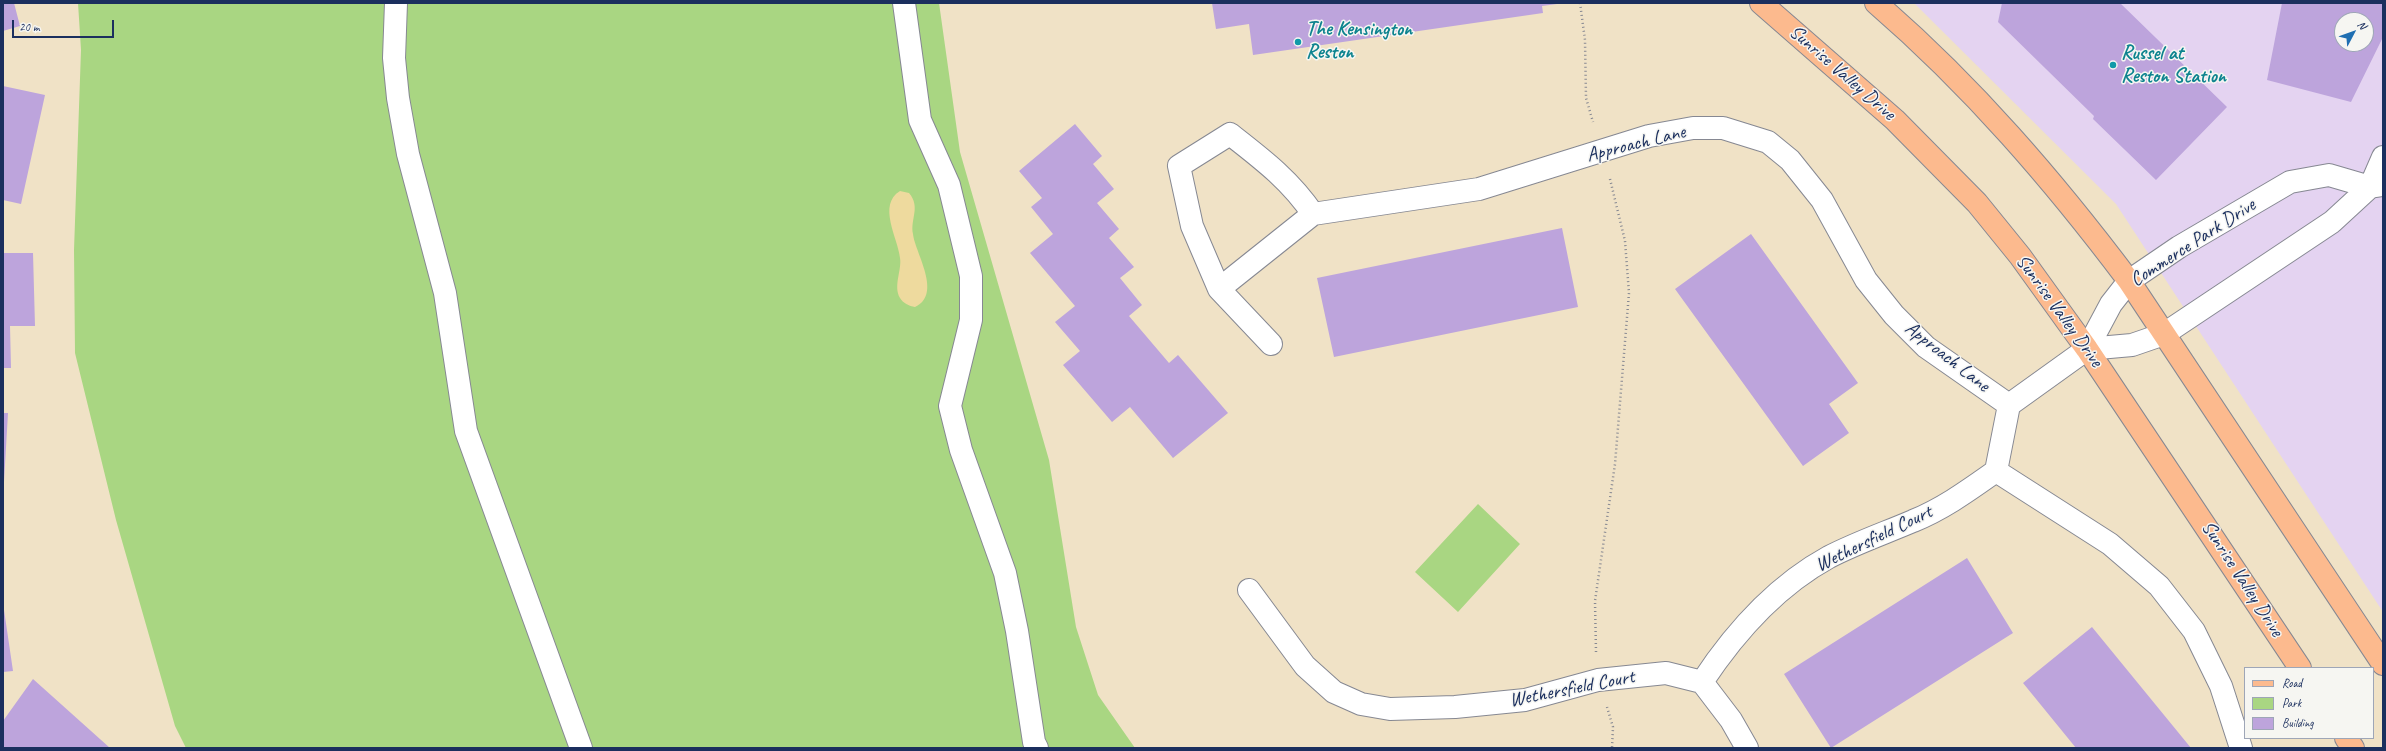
<!DOCTYPE html>
<style>
body{margin:0}
#map{position:relative;width:2386px;height:751px;overflow:hidden;background:#f0e2c6;font-family:Caveat,sans-serif}
canvas{display:block}
.frame{position:absolute;inset:0;border:4px solid #1b2f5e;pointer-events:none}
.legend{position:absolute;left:2244px;top:667px;width:130px;height:72px;box-sizing:border-box;background:#f6f6f2;border:1px solid #9ea6b7;margin:0;padding:5px 7px;list-style:none;font-size:12px;color:#1b2f5e}
.legend li{display:flex;align-items:center;gap:8px;height:20px}
.legend b{width:20px;border:1px solid #9ea6b7}
.north{position:absolute;left:2334px;top:12px;width:40px;height:40px;box-sizing:border-box;background:#f6f6f2;border:1px solid #9ea6b7;border-radius:50%;rotate:49deg;font-size:11px;font-weight:700;line-height:16px;text-align:center;color:#1b2f5e}
.north::after{content:'';display:block;margin:auto;width:14px;height:18px;background:#1f6fb2;clip-path:polygon(50% 0,100% 100%,50% 72%,0 100%)}
.scale{position:absolute;left:12px;top:20px;width:102px;height:18px;box-sizing:border-box;border:2px solid #1b2f5e;border-top:0;padding-left:5px;font-size:12px;line-height:14px;white-space:nowrap;color:#1b2f5e;-webkit-text-stroke:3px #f6f6f2;paint-order:stroke}
</style>
<div id="map">
<canvas width="2386" height="751"></canvas>
<div class="frame"></div>
<ul class="legend">
<li><b style="height:5px;background:#fcba8e"></b>Road</li>
<li><b style="height:11px;background:#a9d682"></b>Park</li>
<li><b style="height:11px;background:#bda4dc"></b>Building</li>
</ul>
<div class="north">N</div>
<div class="scale">20 m</div>
</div>
<script>
const g = document.querySelector('canvas').getContext('2d');
g.lineJoin = 'round';
function fill(path, color) { g.fillStyle = color; g.fill(path, 'evenodd'); }
function stroke(path, color, width, dash) { g.strokeStyle = color; g.lineWidth = width; g.lineCap = dash ? 'butt' : 'round'; g.setLineDash(dash || []); g.stroke(path); }
function label(font, color, halo, rows, align = 'center') {
  g.font = font + ' Caveat,sans-serif'; g.lineWidth = 3; g.setLineDash([]); g.textBaseline = 'middle'; g.strokeStyle = halo; g.fillStyle = color; for (const [text, x, y, turn = 0] of rows) {
    g.save(); g.translate(x, y); g.rotate((+turn || 0) * Math.PI / 180); g.textAlign = isNaN(turn) ? turn : align; if (halo) g.strokeText(text, 0, 0); g.fillText(text, 0, 0); g.restore();
  }
}
fill(new Path2D(`
 M1914 3H2383V612L2116 204ZM2342 20H2366V44H2342Z`), '#e4d3f1');
fill(new Path2D(`
 M78 3H939L960 152 1049 460 1076 627 1098 695 1135 748H186L175 726 116 520 75 353 74 250 81 50Z
 M1478 504 1520 544 1458 612 1415 572Z`), '#a9d682');
fill(new Path2D(`
 M900 191 909 193C921 207 910 219 913 234 915 253 943 294 915 307 909 306 903 303 900 298 893 286 902 270 900 258 898 238 877 205 900 191Z`), '#eeda9e');
fill(new Path2D(`
 M3 3H14L20 26 3 31Z
 M1212 3H1557V4L1542 6 1543 13 1253 55 1249 24 1216 29Z
 M2002 3H2120L2227 107 2156 180 2093 119 2094 116 1998 22Z
 M2282 3H2383V37L2351 102 2267 80ZM2342 20H2366V44H2342Z
 M3 86 45 95 21 204 3 200Z
 M1075 124 1102 156 1093 164 1114 189 1097 203 1119 229 1109 238 1134 267 1120 278 1142 305 1129 316 1169 363 1178 355 1228 413 1173 458 1130 407 1112 422 1063 365 1080 351 1055 322 1075 306 1030 253 1053 234 1031 207 1042 198 1019 171Z
 M1562 228 1578 307 1334 357 1317 278Z
 M1751 234 1858 383 1829 404 1849 433 1803 466 1675 289Z
 M3 253H33L35 326H10L11 368H3Z
 M3 413H8L4 482H3Z
 M1967 558 2013 633 1831 748 1784 674Z
 M3 603 13 671 3 672Z
 M2092 627 2191 748H2076L2023 683Z
 M33 679 110 748H6L3 746V721Z`), '#bda4dc');
const minor = new Path2D(`
 M396 3 394 58 398 98 408 154 445 293 466 431 581 748
 M904 3 920 120 949 185 971 276V320L950 406 961 450 1005 573 1017 631 1034 742 1037 748
 M1219 289 1313 214 1479 189 1649 136 1693 128H1723L1768 142 1790 160 1822 200 1866 280 1894 315 1926 347 2009 405
 M1271 344 1219 289 1192 226 1179 166 1230 134C1262 159 1290 180 1313 214
 M2087 349 2132 345 2164 334 2332 222 2370 187 2383 157
 M1996 471 2110 544 2159 586 2194 631 2221 686 2241 748
 M1249 590 1305 666 1334 692 1361 704 1390 709 1455 707 1525 700 1598 680 1666 673 1702 682C1735 632 1776 586 1829 557 1856 543 1885 533 1913 521 1943 509 1969 490 1996 471L2009 405 2087 349 2111 304 2129 281 2179 247 2290 182 2329 175 2370 187 2383 185
 M1702 682 1731 720 1747 748`);
const major = new Path2D(`
 M1761 3 1895 120 1977 203 2020 256 2087 349 2300 668
 M1876 3C1972 86 2053 180 2129 281L2383 664
 M2346 738 2353 748`);
stroke(minor, '#868892', 24);
stroke(major, '#868892', 24);
stroke(new Path2D(`
 M1580 3 1585 40 1586 98 1593 122
 M1596 652 1595 601 1615 464 1629 293 1625 241 1610 179
 M1607 707 1613 727 1612 748`), '#868892', 2.5, [1, 3]);
stroke(minor, '#fff', 22);
stroke(major, '#fcba8e', 22);
for (const [x, y, r, color] of [
 [1298,42,4,"#0f9aa8"],
 [2113,65,4,"#0f9aa8"]
]) { const dot = new Path2D(); dot.arc(x, y, r, 0, 2 * Math.PI); g.fillStyle = color; g.fill(dot); stroke(dot, '#f6f6f2', 1.5); }
label('bold 20px', '#0d838f', '#f6f6f2', [
 ["The Kensington",1306,30],
 ["Reston",1306,53],
 ["Russel at",2121,54],
 ["Reston Station",2121,77]
], 'left');
label('20px', '#1b2f5e', '#f6f6f2', [
 ["Sunrise Valley Drive",1842,73,41],
 ["Approach Lane",1636,144,-14],
 ["Commerce Park Drive",2193,243,-33],
 ["Sunrise Valley Drive",2059,311,54],
 ["Approach Lane",1947,357,38],
 ["Wethersfield Court",1874,539,-26],
 ["Sunrise Valley Drive",2242,579,57],
 ["Wethersfield Court",1572,689,-11]
]);
</script>
